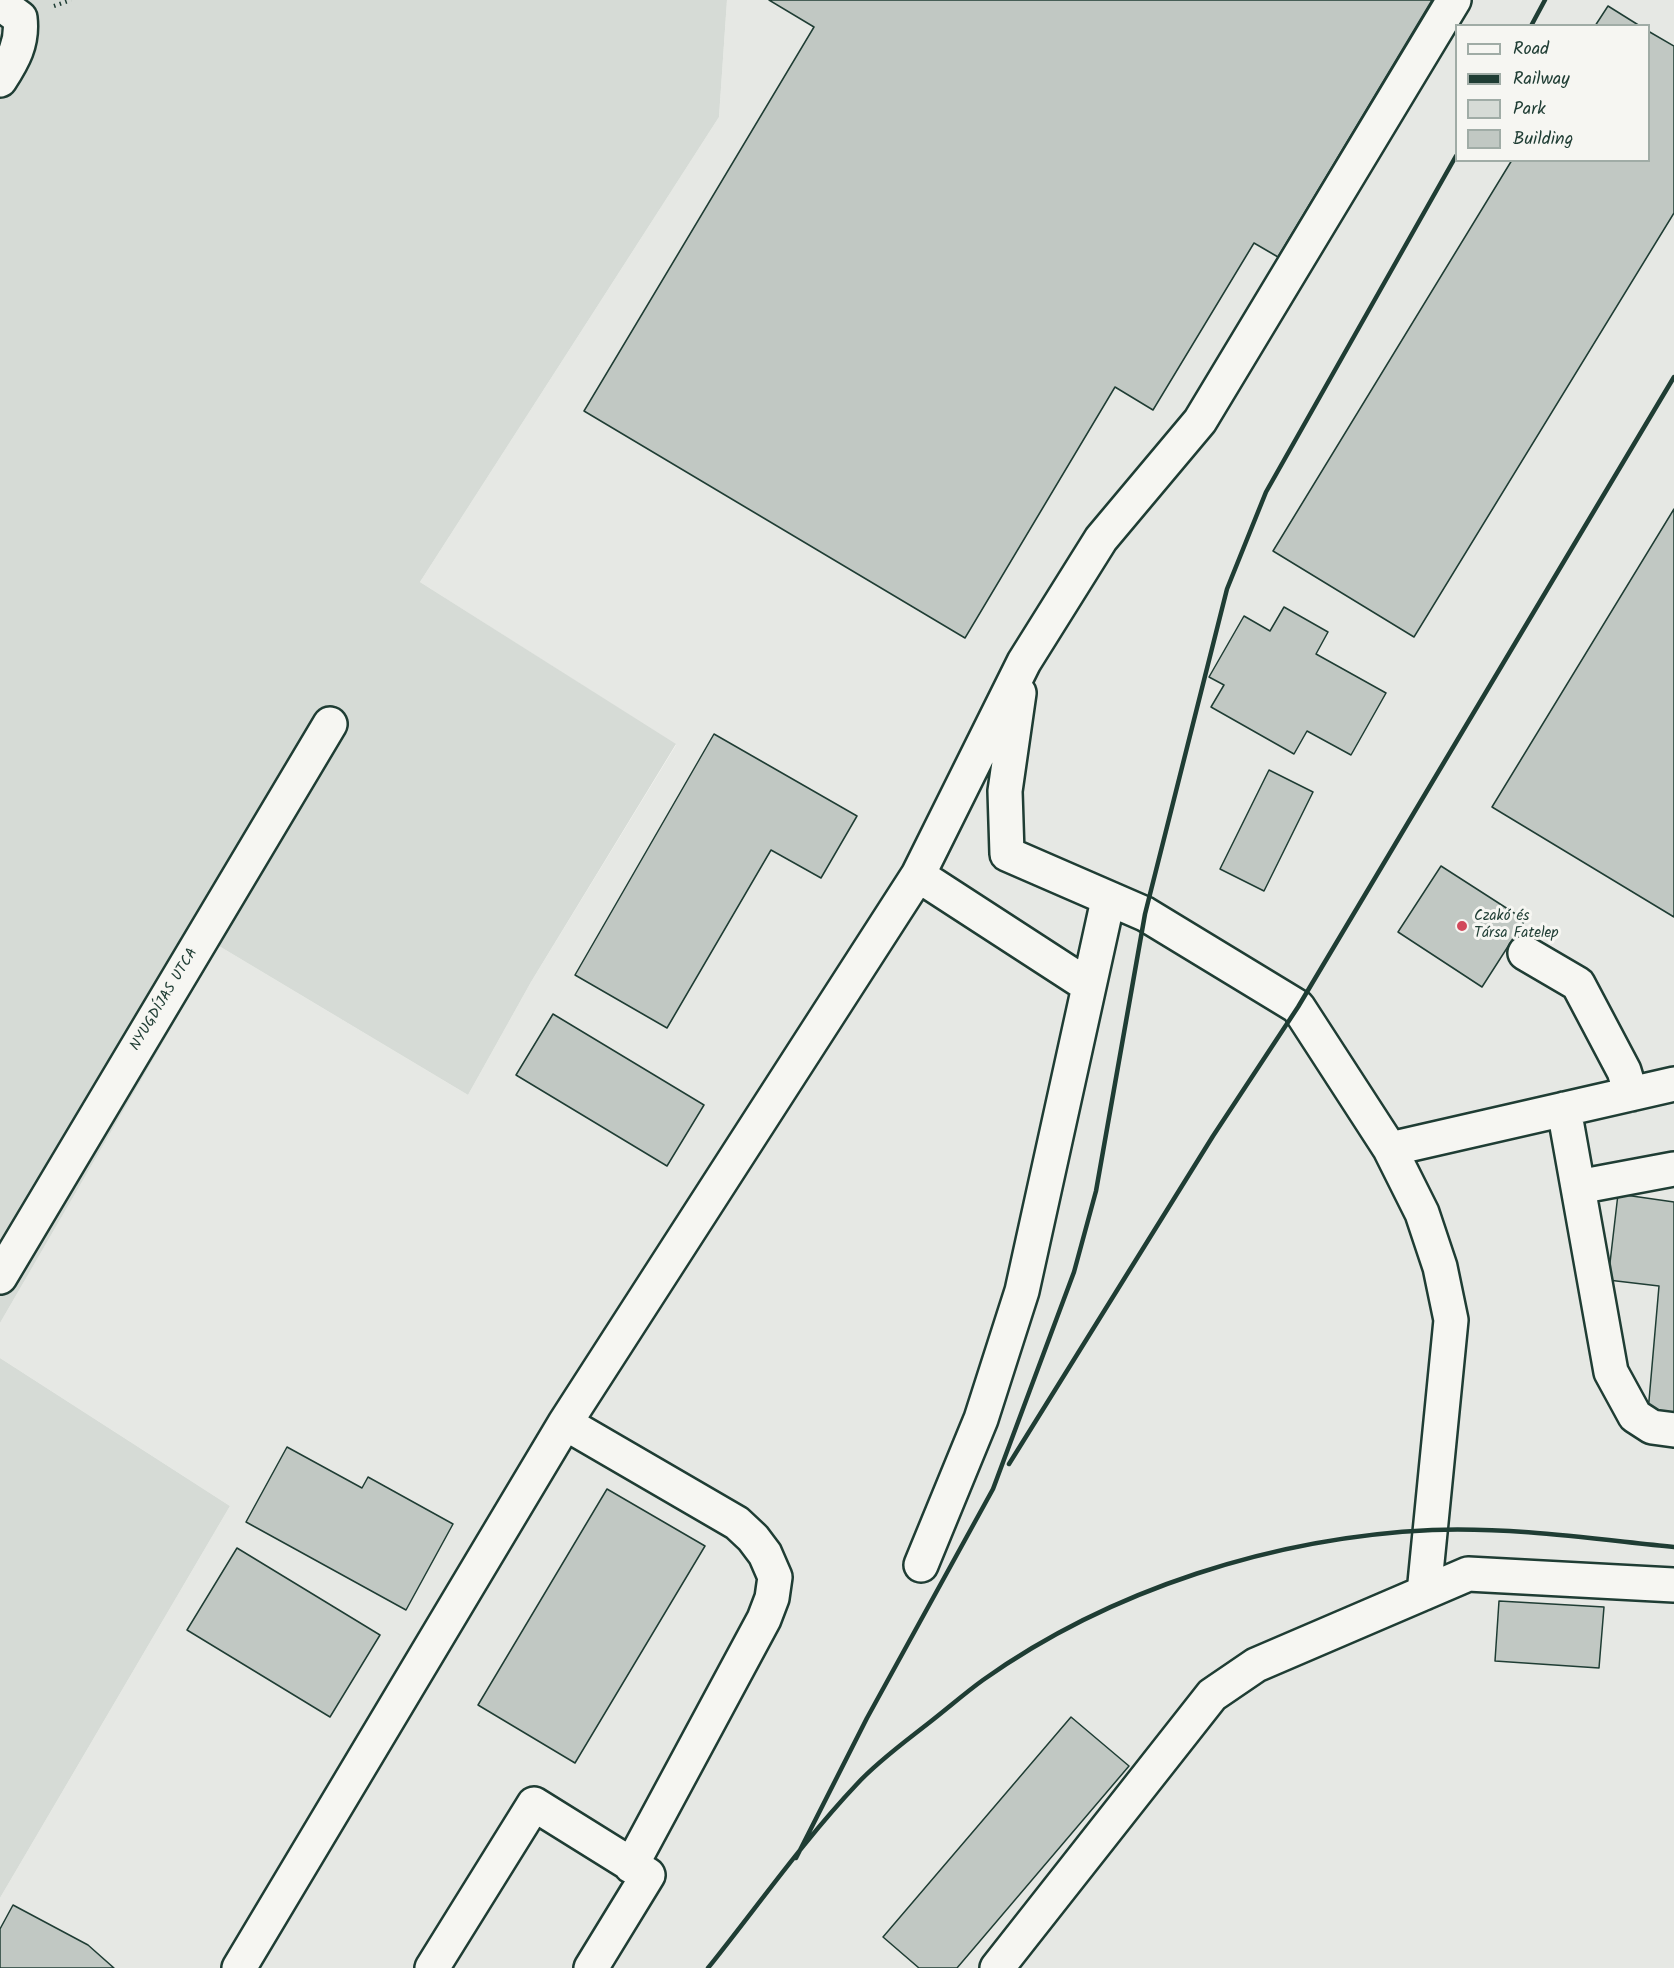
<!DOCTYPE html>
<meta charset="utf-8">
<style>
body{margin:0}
#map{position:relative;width:1674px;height:1968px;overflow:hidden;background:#f6f6f2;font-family:Kalam,sans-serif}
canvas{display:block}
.legend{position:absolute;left:1455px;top:24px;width:195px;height:138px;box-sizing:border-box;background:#f6f6f2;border:2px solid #a0aca6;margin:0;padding:8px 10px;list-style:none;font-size:18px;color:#1f3d34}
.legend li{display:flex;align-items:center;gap:12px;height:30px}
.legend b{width:30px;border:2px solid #a0aca6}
</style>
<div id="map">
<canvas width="1674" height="1968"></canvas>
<ul class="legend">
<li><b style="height:8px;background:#f6f6f2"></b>Road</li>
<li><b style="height:8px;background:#1f3d34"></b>Railway</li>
<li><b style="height:16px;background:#d6dbd6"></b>Park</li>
<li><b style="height:16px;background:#c1c8c3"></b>Building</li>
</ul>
</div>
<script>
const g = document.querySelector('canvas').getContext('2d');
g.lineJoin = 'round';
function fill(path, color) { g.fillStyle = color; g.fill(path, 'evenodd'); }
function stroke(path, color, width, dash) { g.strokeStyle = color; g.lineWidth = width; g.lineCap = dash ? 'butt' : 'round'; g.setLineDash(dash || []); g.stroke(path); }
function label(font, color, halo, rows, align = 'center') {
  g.font = font + ' Kalam,sans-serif'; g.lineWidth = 6; g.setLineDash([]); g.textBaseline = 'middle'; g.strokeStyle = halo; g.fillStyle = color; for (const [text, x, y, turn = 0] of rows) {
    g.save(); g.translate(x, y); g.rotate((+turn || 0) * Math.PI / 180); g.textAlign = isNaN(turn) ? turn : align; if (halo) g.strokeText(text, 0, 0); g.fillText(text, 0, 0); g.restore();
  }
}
fill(new Path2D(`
 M727 0H1674V1968H0V1898L230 1506 0 1358V1323L219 946 468 1095 531 982 676 745 420 582 719 117ZM1456 26H1648V160H1456Z`), '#e6e8e4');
fill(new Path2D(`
 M0 0H727L719 117 420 582 676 744 531 982 468 1095 219 946 0 1323Z
 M0 1358 230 1506 0 1898Z`), '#d6dbd6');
const building = new Path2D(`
 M769 0H1432L1278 257 1254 243 1153 410 1115 387 965 638 584 411 814 27Z
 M1608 6 1640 26H1595Z
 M1648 31 1674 46V213L1414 637 1273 551 1512 160H1648Z
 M1674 509V917L1492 807Z
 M1284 607 1328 632 1316 654 1386 693 1351 755 1307 731 1294 754 1211 707 1224 685 1209 677 1244 616 1270 631Z
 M714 734 857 816 821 878 771 850 667 1028 575 975Z
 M1269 770 1313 792 1264 891 1220 869Z
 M1441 866 1525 920 1482 987 1398 932Z
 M553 1014 704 1105 667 1166 516 1075Z
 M1618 1194 1674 1202V1415L1648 1412 1659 1286 1608 1280Z
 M287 1447 362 1488 368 1477 453 1524 406 1610 246 1522Z
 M607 1489 705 1546 575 1763 478 1705Z
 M237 1548 380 1635 330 1717 187 1630Z
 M1499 1601 1604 1607 1599 1668 1495 1661Z
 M1071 1717 1129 1766 957 1968H919L883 1937Z
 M13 1905 88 1945 114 1968H0V1929Z`);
fill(building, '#c1c8c3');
stroke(building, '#1f3d34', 1.5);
const minor = new Path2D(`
 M0 3 20 18C23 43 13 60 0 80
 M1019 693 1005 791 1007 854 1145 914 1298 1007 1390 1149 1422 1213 1440 1267 1451 1320 1424 1593
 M918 875 1089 986
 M1525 953 1578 984 1624 1071 1631 1094
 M1564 1109 1611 1372 1635 1416 1652 1427 1674 1430
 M1390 1149 1674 1084
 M1578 1187 1674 1169
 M0 1277 330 724
 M565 1423 737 1523 753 1538 765 1554 775 1577 772 1598 764 1619 631 1866
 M921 1565 981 1419 1022 1291 1108 900
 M239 1968 565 1423 918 875 1024 662 1101 539 1200 421 1454 0
 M432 1968 534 1804 648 1875 591 1968
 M997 1968 1212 1695 1256 1665 1468 1574 1674 1585`);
stroke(minor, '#1f3d34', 38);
stroke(new Path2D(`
 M54 6 71 0`), '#1f3d34', 4, [1.5, 4.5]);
stroke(minor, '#f6f6f2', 33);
stroke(new Path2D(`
 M1531 26 1545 0
 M1009 1464 1213 1136 1298 1007 1674 377
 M796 1858 867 1718 993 1489 1074 1272 1096 1191 1145 914 1227 589 1266 492 1456 156
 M708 1968C757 1907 804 1840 857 1784 878 1761 906 1741 930 1722 948 1708 965 1693 983 1680 1111 1589 1276 1537 1432 1530 1513 1527 1594 1539 1674 1547`), '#1f3d34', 4.5);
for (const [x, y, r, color] of [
 [1462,926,6,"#d1495b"]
]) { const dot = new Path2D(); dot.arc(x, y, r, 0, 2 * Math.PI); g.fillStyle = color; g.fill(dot); stroke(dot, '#f6f6f2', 2); }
label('15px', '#1f3d34', '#f6f6f2', [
 ["Czakó és",1474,917],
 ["Társa Fatelep",1474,934]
], 'left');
label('15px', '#1f3d34', '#f6f6f2', [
 ["NYUGDÍJAS UTCA",165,1000,-59]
]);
</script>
